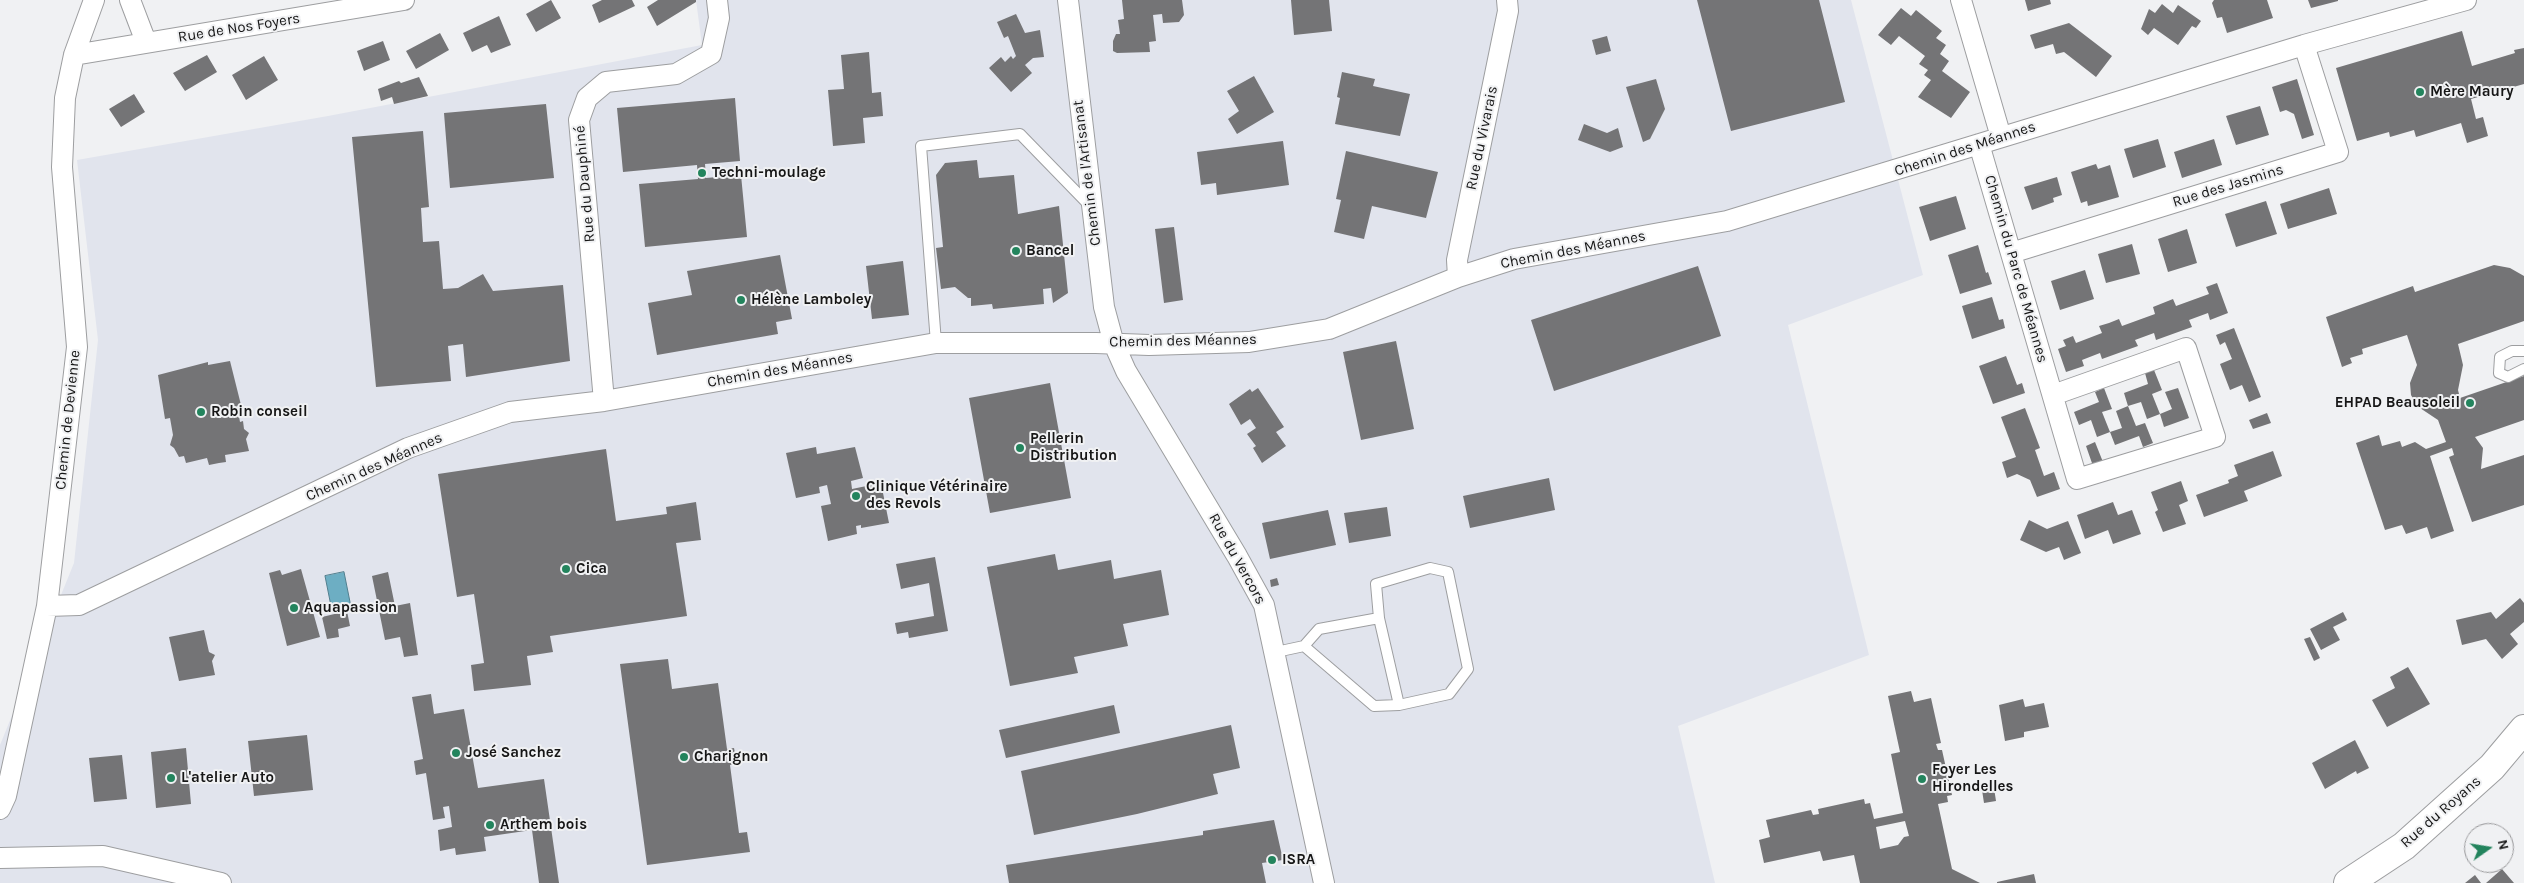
<!DOCTYPE html>
<meta charset="utf-8">
<style>
body{margin:0}
#map{position:relative;width:2524px;height:883px;overflow:hidden;background:#f0f1f3;font-family:Karla,sans-serif}
canvas{display:block}
.north{position:absolute;left:2464px;top:823px;width:50px;height:50px;box-sizing:border-box;background:#f0f1f3;border:1px solid #99999b;border-radius:50%;rotate:77deg;font-size:14px;font-weight:700;line-height:20px;text-align:center;color:#161616}
.north::after{content:'';display:block;margin:auto;width:18px;height:22px;background:#23845d;clip-path:polygon(50% 0,100% 100%,50% 72%,0 100%)}
</style>
<div id="map">
<canvas width="2524" height="883"></canvas>
<div class="north">N</div>
</div>
<script>
const g = document.querySelector('canvas').getContext('2d');
g.lineJoin = 'round';
function fill(path, color) { g.fillStyle = color; g.fill(path, 'evenodd'); }
function stroke(path, color, width, dash) { g.strokeStyle = color; g.lineWidth = width; g.lineCap = dash ? 'butt' : 'round'; g.setLineDash(dash || []); g.stroke(path); }
function label(font, color, halo, rows, align = 'center') {
  g.font = font + ' Karla,sans-serif'; g.lineWidth = 4; g.setLineDash([]); g.textBaseline = 'middle'; g.strokeStyle = halo; g.fillStyle = color; for (const [text, x, y, turn = 0] of rows) {
    g.save(); g.translate(x, y); g.rotate((+turn || 0) * Math.PI / 180); g.textAlign = isNaN(turn) ? turn : align; if (halo) g.strokeText(text, 0, 0); g.fillText(text, 0, 0); g.restore();
  }
}
fill(new Path2D(`
 M696 0H1851L1923 275 1788 325 1869 655 1678 726 1715 883H0V745L74 563 98 340 77 160 328 116 702 45Z`), '#e1e4ed');
const water = new Path2D(`
 M344 572 351 607 332 611 325 576Z`);
fill(water, '#6daec3');
stroke(water, '#53808f', 1);
fill(new Path2D(`
 M551 0 561 18 536 32 526 14Z
 M602 0H632L635 6 599 23 592 5Z
 M658 0H696V2L657 26 647 7Z
 M1122 0H1182L1184 15 1179 22 1163 23 1162 14 1153 15 1156 41 1149 42 1150 52 1117 53 1113 51V41L1116 34H1120L1118 20 1124 19Z
 M1291 0H1329L1332 31 1294 35Z
 M1697 0H1819L1845 102 1731 131Z
 M2025 0H2050L2051 4 2028 11Z
 M2214 0H2267L2273 18 2227 33 2222 17 2217 18 2212 3Z
 M2308 0H2338V1L2311 8Z
 M2162 4 2173 13 2178 5 2201 21 2196 28 2192 26 2178 45 2154 28 2148 35 2141 29 2149 9 2155 13Z
 M1901 8 1911 16 1916 10 1942 31 1936 38 1946 45 1940 54 1949 61 1942 71 1970 92 1951 118 1918 97 1931 80 1924 75 1928 70 1919 64 1925 56 1899 36 1891 45 1878 35Z
 M1016 14 1025 33 1040 30 1044 57 1033 58 1025 65 1032 73 1011 92 989 68 1001 57 1005 62 1011 56 1013 59 1016 56 1008 36 1004 38 997 22Z
 M499 16 511 45 491 53 487 45 472 52 463 33Z
 M2069 23 2112 56 2096 77 2064 52 2056 54 2053 44 2035 49 2030 35Z
 M2462 31 2472 66 2515 53 2514 50 2524 48V84L2471 99 2476 119 2483 117 2488 136 2467 143 2461 123 2416 137 2414 130 2390 137 2389 132 2357 141 2336 68Z
 M440 33 449 50 416 69 406 51Z
 M1607 36 1611 51 1596 55 1592 40Z
 M383 41 390 60 364 71 357 51Z
 M869 52 872 93 881 92 883 116 863 118 865 143 833 146 828 90 844 89 841 55Z
 M207 55 217 72 185 91 173 73Z
 M264 56 278 80 246 100 232 75Z
 M1342 72 1375 79 1373 86 1410 94 1400 136 1335 124 1340 98 1337 97Z
 M1254 76 1274 112 1237 134 1228 119 1239 111 1227 91Z
 M419 77 428 96 394 104 392 97 381 101 378 89 399 81 401 83Z
 M1656 79 1665 109 1650 139 1643 142 1626 87Z
 M2297 79 2314 135 2302 139 2294 114 2286 110 2280 112 2272 87Z
 M134 94 145 112 121 127 109 109Z
 M735 98 740 161 705 164 706 178 741 175 747 237 645 247 639 184 698 179 697 165 623 172 617 108Z
 M546 104 554 178 450 188 444 113Z
 M2260 106 2269 135 2236 145 2226 116Z
 M1584 124 1607 133 1618 128 1623 147 1610 152 1578 140Z
 M423 131 429 207 421 208 423 242 439 241 443 289 458 288 483 274 493 291 563 285 570 361 466 377 463 344 448 346 451 381 376 387 352 137Z
 M2158 139 2166 167 2133 178 2124 149Z
 M2214 139 2222 165 2182 178 2174 152Z
 M1283 141 1289 185 1217 195 1216 183 1201 185 1197 152Z
 M1346 151 1438 172 1426 218 1372 206 1364 239 1334 232 1341 200 1336 199Z
 M977 160 979 178 1014 175 1018 214 1059 206 1068 293 1053 303 1051 288 1043 289 1044 304 993 309 992 304 971 306V298H968L955 287 941 289 936 248 943 247 936 175 945 163Z
 M2096 164 2098 169 2110 165 2119 197 2088 206 2087 201 2081 203 2071 172Z
 M2057 177 2062 195 2053 198 2054 202 2032 210 2024 187Z
 M2329 188 2337 214 2288 229 2280 204Z
 M1956 196 1966 229 1930 241 1919 207Z
 M2266 201 2277 234 2236 247 2225 214Z
 M1174 227 1183 300 1164 303 1155 229Z
 M2187 229 2197 263 2168 272 2158 239Z
 M2132 244 2140 274 2106 283 2098 254Z
 M1978 245 1986 273 1988 272 1992 284 1960 294 1948 255Z
 M780 255 792 319 776 322 778 334 657 355 648 303 692 295 687 271Z
 M903 261 909 315 872 319 866 266Z
 M2494 265 2510 268 2524 276V321L2458 344 2463 365 2458 390 2460 398 2524 376V420L2475 437 2483 448 2481 469 2524 455V505L2472 522 2449 457 2454 455 2452 448 2430 456 2454 531 2431 539 2427 527 2406 534 2402 525 2385 530 2356 443 2379 435 2382 446 2400 441 2402 447 2415 442 2426 449 2446 442 2438 420 2417 406 2411 395 2410 383 2417 365 2407 335 2362 349 2363 354 2350 358 2352 363 2342 367 2326 317 2413 286 2415 292Z
 M1698 266 1721 336 1554 391 1531 320Z
 M2085 270 2094 299 2060 310 2051 281Z
 M2217 283 2228 313 2210 320 2208 313 2189 320 2192 327 2156 340 2154 333 2135 340 2138 346 2102 359 2100 353 2082 360 2084 366 2066 372 2058 349 2066 346 2063 340 2073 336 2076 343 2102 333 2099 326 2109 323 2119 319 2122 326 2155 314 2153 307 2173 299 2176 306 2209 294 2206 287Z
 M1992 297 1999 320 2003 319 2005 328 1972 339 1962 306Z
 M2234 328 2261 397 2249 402 2242 385 2230 390 2220 364 2232 359 2225 342 2220 345 2216 335Z
 M1396 341 1414 429 1361 440 1343 352Z
 M2006 356 2017 385 2022 383 2025 393 1993 404 1979 366Z
 M230 361 241 405 237 406 240 422 243 421 244 429 249 433 246 439 249 451 225 455 226 462 219 463 209 465 207 458 186 463 184 456 179 457 174 448 170 445 173 435 170 418 165 419 158 375 208 362V365Z
 M2154 370 2162 390 2152 394 2160 414 2172 409 2165 392 2178 388 2189 418 2164 427 2160 414 2147 419 2141 402 2128 406 2136 426 2145 423 2153 443 2143 447 2139 436 2115 445 2110 432 2122 428 2116 411 2128 406 2124 393 2148 384 2145 373Z
 M1050 383 1071 498 990 513 969 398Z
 M1258 388 1284 427 1276 432 1286 446 1262 463 1253 448 1256 446 1247 434 1256 428 1250 419 1241 425 1229 404 1250 389 1252 392Z
 M2104 388 2112 409 2102 412 2110 432 2097 437 2091 420 2079 425 2074 412 2099 402 2095 392Z
 M2025 408 2040 448 2035 450 2044 476 2054 472 2060 489 2037 497 2030 480 2017 474 2007 478 2002 462 2016 457 2001 417Z
 M2267 413 2271 423 2253 429 2249 420Z
 M2095 442 2103 462 2093 466 2086 446Z
 M816 447 817 454 855 447 863 478 851 481 852 489 881 483 889 523 861 528V525L856 526 857 534 828 541 821 506 831 504 827 485 819 487 820 493 796 498 786 453Z
 M606 449 616 521 667 514 666 507 696 502 701 540 676 543 687 616 550 636 553 652 527 656 531 685 474 691 471 665 484 663 474 594 457 597 438 474Z
 M2273 451 2282 476 2244 491 2248 501 2204 517 2196 495 2229 483 2228 480 2238 476 2234 465Z
 M1549 478 1555 510 1470 528 1463 496Z
 M2181 481 2188 501 2179 505 2186 524 2163 532 2155 512 2158 510 2151 492Z
 M2113 502 2118 515 2132 510 2141 534 2113 544 2108 530 2085 539 2077 515Z
 M1387 507 1391 536 1349 543 1344 513Z
 M1328 510 1336 545 1270 559 1262 523Z
 M2029 520 2047 529 2068 521 2081 553 2064 560 2059 547 2046 552 2020 540Z
 M1055 554 1058 570 1111 560 1114 579 1161 570 1169 615 1123 624 1128 646 1074 657 1078 673 1010 686 987 567Z
 M935 557 948 631 909 638 908 632 897 634 895 623 934 616 929 583 901 589 896 564Z
 M301 569 320 637 287 646 269 573 280 570 282 575Z
 M388 572 395 606 410 603 418 655 404 657 400 637 385 640 372 576Z
 M1277 578 1279 585 1271 587 1270 580Z
 M2520 598 2524 603V622L2510 634 2518 644 2502 659 2486 639 2462 645 2456 620 2491 612 2496 619Z
 M347 611 350 626 338 629 339 637 327 639 322 617Z
 M2343 612 2347 620 2333 627 2340 640 2321 650 2310 629Z
 M204 630 209 652 215 655 212 661 215 675 179 681 169 637Z
 M2310 637 2320 658 2314 661 2304 639Z
 M668 659 672 689 718 683 727 749 734 748 737 764 730 765 739 833 747 832 750 852 647 865 620 664Z
 M2408 667 2430 704 2387 727 2372 700 2395 688 2390 677Z
 M1911 691 1914 702 1931 698 1941 743 1936 744 1938 750H1942L1952 795 1947 796 1948 802 1938 804 1952 869 1980 883H1860L1854 855 1823 861 1820 851 1764 863 1759 840 1770 837 1766 820 1811 810 1813 815 1819 814 1818 809 1864 799 1865 804 1870 803 1874 819 1903 813 1891 754 1900 752 1888 696ZM1905 821 1909 836 1904 837 1898 845 1880 849 1876 827Z
 M431 694 434 714 464 709 478 788 544 779 559 883H539L532 830 484 837 486 851 456 855 455 848 440 851 438 830 452 827 449 806 443 807 445 818 433 820 426 773 416 775 414 761 423 759 412 697Z
 M2023 699 2025 707 2044 703 2049 727 2024 732V737L2005 741 1999 705Z
 M1114 705 1120 733 1006 758 999 730Z
 M1231 725 1240 768 1213 774 1218 794 1137 814 1034 835 1021 771Z
 M307 735 313 790 254 796 248 741Z
 M2355 740 2369 768 2357 774 2356 771 2325 789 2312 763Z
 M186 748 191 804 156 808 151 752Z
 M122 755 127 799 94 802 89 758Z
 M1994 788 1996 801 1984 803 1982 790Z
 M1274 820 1283 860 1262 863 1266 883H1009L1006 865 1203 835V831Z
 M2502 869 2514 883H2486Z
 M2034 874 2036 883H1997V882Z
 M2475 875 2481 883H2465Z`), '#747476');
const lane = new Path2D(`
 M936 343 921 146 1020 134 1090 206
 M2524 351H2512L2500 357 2499 373 2508 377 2524 369
 M1379 618 1399 705
 M1276 652 1304 646 1374 706 1399 705 1449 694 1468 669 1448 572 1430 568 1376 584 1379 618 1319 629 1304 646`);
const street = new Path2D(`
 M130 0 146 42
 M1068 0 1104 307 1114 344 1126 371 1237 556 1264 605 1324 883
 M1961 0 2001 137
 M74 55 404 0
 M1979 144 2077 479 2215 437 2186 348 2053 395
 M2011 253 2338 152 2304 45
 M1458 277 1457 260 1508 11 1507 0
 M604 401 579 120 587 98 606 82 676 74 711 54 719 18 717 0
 M47 606 79 605 408 448 510 412 604 401 936 343H1096L1149 345 1249 342 1329 329 1458 277 1514 259 1727 221 2304 45 2466 0
 M0 809 6 796 47 606 77 347 62 167 65 98 74 55 94 0
 M0 858 103 856 221 883`);
const secondary = new Path2D(`
 M2348 883 2404 846 2492 767 2524 729`);
stroke(lane, '#9d9ea0', 12);
stroke(street, '#9d9ea0', 22);
stroke(secondary, '#9d9ea0', 30);
stroke(lane, '#fff', 10);
stroke(street, '#fff', 20);
stroke(secondary, '#fff', 28);
for (const [x, y, r, color] of [
 [2420,92,5,"#23845d"],
 [702,173,5,"#23845d"],
 [1016,251,5,"#23845d"],
 [741,300,5,"#23845d"],
 [2470,403,5,"#23845d"],
 [201,412,5,"#23845d"],
 [1020,448,5,"#23845d"],
 [856,496,5,"#23845d"],
 [566,569,5,"#23845d"],
 [294,608,5,"#23845d"],
 [456,753,5,"#23845d"],
 [684,757,5,"#23845d"],
 [171,778,5,"#23845d"],
 [1922,779,5,"#23845d"],
 [490,825,5,"#23845d"],
 [1272,860,5,"#23845d"]
]) { const dot = new Path2D(); dot.arc(x, y, r, 0, 2 * Math.PI); g.fillStyle = color; g.fill(dot); stroke(dot, '#f0f1f3', 2); }
label('15px', '#161616', '#f0f1f3', [
 ["Rue de Nos Foyers",239,28,-9],
 ["Rue du Vivarais",1482,138,-78],
 ["Chemin des Méannes",1965,149,-18],
 ["Chemin de l'Artisanat",1087,173,-97],
 ["Rue du Dauphiné",585,184,-95],
 ["Rue des Jasmins",2228,186,-17],
 ["Chemin des Méannes",1573,250,-11],
 ["Chemin du Parc de Méannes",2016,269,74],
 ["Chemin des Méannes",1183,341,-1],
 ["Chemin des Méannes",780,370,-10],
 ["Chemin de Devienne",68,420,-84],
 ["Chemin des Méannes",374,467,-24],
 ["Rue du Vercors",1237,559,61],
 ["Rue du Royans",2441,812,-41]
]);
label('bold 15px', '#161616', '#f0f1f3', [
 ["Mère Maury",2430,92],
 ["Techni-moulage",712,173],
 ["Bancel",1026,251],
 ["Hélène Lamboley",751,300],
 ["EHPAD Beausoleil",2460,403,"right"],
 ["Robin conseil",211,412],
 ["Pellerin",1030,439],
 ["Distribution",1030,456],
 ["Clinique Vétérinaire",866,487],
 ["des Revols",866,504],
 ["Cica",576,569],
 ["Aquapassion",304,608],
 ["José Sanchez",466,753],
 ["Charignon",694,757],
 ["Foyer Les",1932,770],
 ["Hirondelles",1932,787],
 ["L'atelier Auto",181,778],
 ["Arthem bois",500,825],
 ["ISRA",1282,860]
], 'left');
</script>
